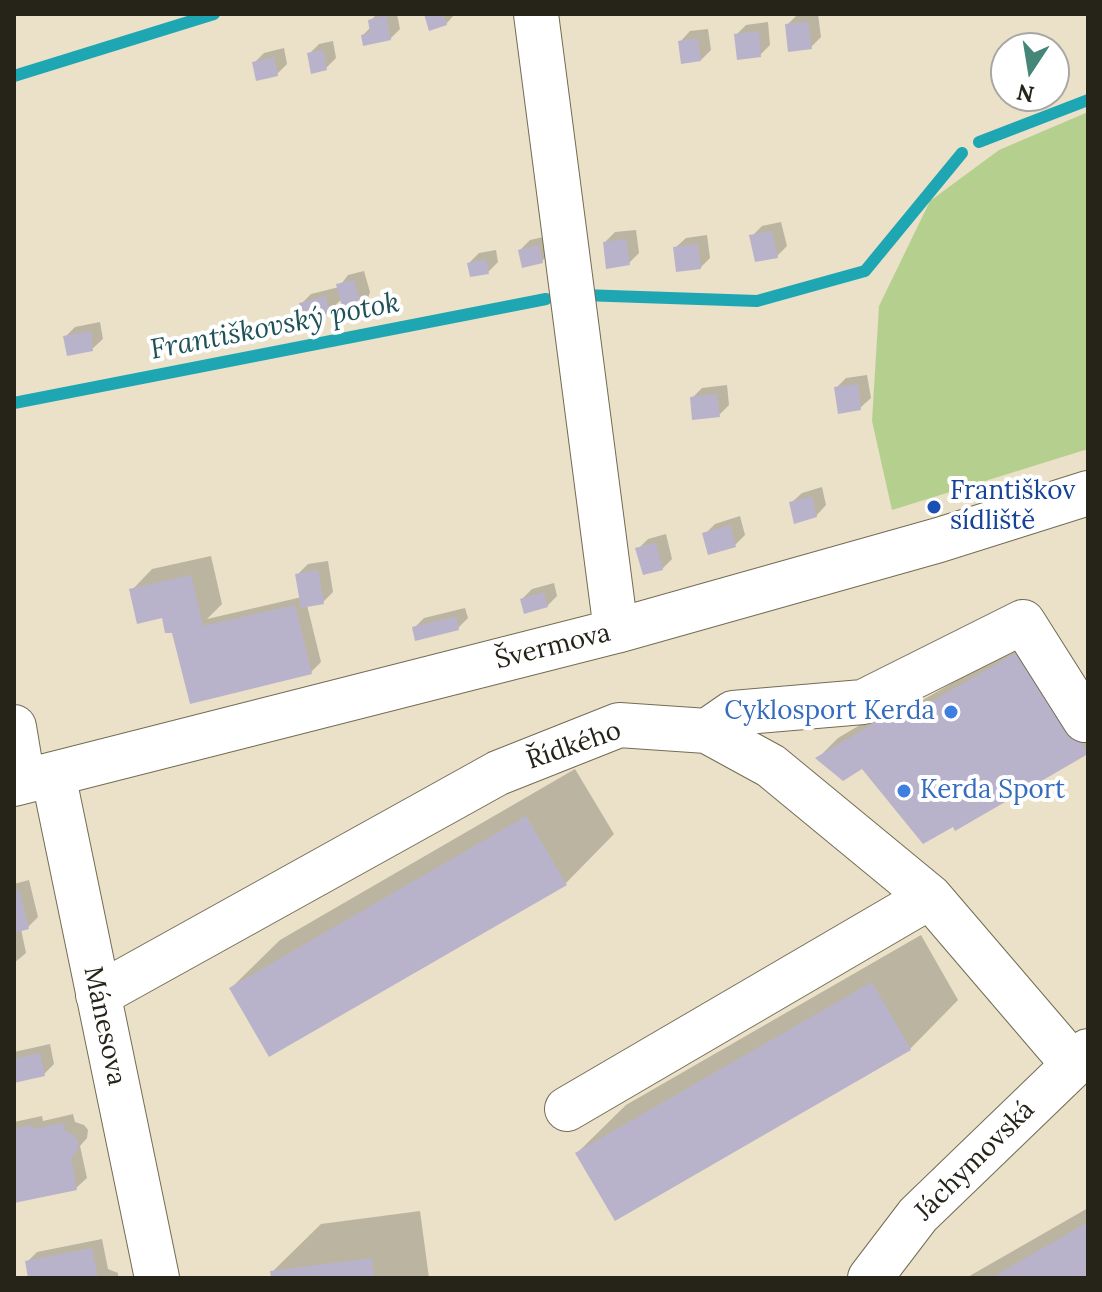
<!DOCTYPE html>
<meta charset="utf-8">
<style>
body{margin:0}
#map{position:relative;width:1102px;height:1292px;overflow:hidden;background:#eae1c8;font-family:Lora,serif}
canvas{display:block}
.frame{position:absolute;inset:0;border:16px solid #262319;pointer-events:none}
.north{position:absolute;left:990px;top:32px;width:80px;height:80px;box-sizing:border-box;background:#fff;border:2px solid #a8a7a3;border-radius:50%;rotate:192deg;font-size:22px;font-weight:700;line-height:32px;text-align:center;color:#262319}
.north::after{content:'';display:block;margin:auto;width:28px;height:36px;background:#448677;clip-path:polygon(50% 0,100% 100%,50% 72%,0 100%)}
</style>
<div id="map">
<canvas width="1102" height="1292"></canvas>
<div class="frame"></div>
<div class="north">N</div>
</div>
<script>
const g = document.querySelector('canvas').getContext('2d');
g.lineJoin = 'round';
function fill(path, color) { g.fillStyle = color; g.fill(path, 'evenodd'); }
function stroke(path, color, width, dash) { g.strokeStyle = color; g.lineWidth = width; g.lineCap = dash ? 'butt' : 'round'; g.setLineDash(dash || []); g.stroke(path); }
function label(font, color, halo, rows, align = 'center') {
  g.font = font + ' Lora,serif'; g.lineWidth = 8; g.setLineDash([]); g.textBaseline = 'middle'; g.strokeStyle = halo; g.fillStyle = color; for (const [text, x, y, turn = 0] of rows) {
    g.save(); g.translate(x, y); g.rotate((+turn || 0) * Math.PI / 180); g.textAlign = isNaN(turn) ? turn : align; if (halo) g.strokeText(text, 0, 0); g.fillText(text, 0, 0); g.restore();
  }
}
fill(new Path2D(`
 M1088 112V449L892 510 872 421 879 306 930 201 999 150Z`), '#b5d08e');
fill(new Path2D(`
 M377 14H397L400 29 390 39 363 35 371 27 370 21Z
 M426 14H455L446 24Z
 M818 14 821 37 811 47 787 25 797 15Z
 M768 22 770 45 760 55 736 35 746 25Z
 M708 29 711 50 701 60 680 42 690 31Z
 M333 41 336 58 326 68 309 54 319 44Z
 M284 48 287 64 277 74 254 63 264 53Z
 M781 222 787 246 777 256 752 236 762 226Z
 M636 230 639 253 629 263 605 242 615 232Z
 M707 235 710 258 700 268 675 248 686 238Z
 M548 236 552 251 542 261 520 250 530 240Z
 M496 250 498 262 488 272 469 263 479 253Z
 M364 271 370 292 368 298 358 308 342 299 321 318 301 304 311 294 339 287 348 275Z
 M100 322 103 339 92 349 65 337 75 327Z
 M867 375 871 398 860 408 836 388 846 378Z
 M727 385 729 405 719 415 692 398 702 388Z
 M822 487 826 505 816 516 791 503 802 493Z
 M740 516 745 535 735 545 705 534 715 524Z
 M666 534 672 559 662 569 638 549 648 539Z
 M211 556 222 604 207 619 302 597 298 574 308 564 328 561 333 592 323 602 307 605 321 662 311 672 174 634 163 616 132 590 152 569Z
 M554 583 557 596 547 606 522 599 532 589Z
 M465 608 468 618 458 628H414L424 618Z
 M1049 627 1088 695V752L956 828 863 767 818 758 838 738 909 696 914 705Z
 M575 769 614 834 566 883 231 988 280 940Z
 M29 880 38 917 28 927 21 929 26 953 14 963V884Z
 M921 935 958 1000 910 1049 577 1153 626 1105Z
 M50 1044 54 1064 44 1074 14 1081V1052Z
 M73 1114 75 1122 84 1125 88 1130 87 1138 80 1146 87 1178 76 1188 14 1201V1122L42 1116 43 1121Z
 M1088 1208V1278H966Z
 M420 1211 429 1278H273L272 1272 321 1224Z
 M102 1239 108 1269 118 1273V1278H31L27 1262 37 1252Z`), '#0003');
stroke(new Path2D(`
 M14 76 214 14
 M979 142 1088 100
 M582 295 757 301 865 271 962 153
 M14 403 546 299`), '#1fa6b3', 12);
fill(new Path2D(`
 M424 14H443L447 25 429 31Z
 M386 15 391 40 363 46 361 35 370 33 368 20Z
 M808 22 812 49 788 52 785 24Z
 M759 31 761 57 737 60 734 34Z
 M698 38 701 61 681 64 678 41Z
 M323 50 327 70 311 74 307 53Z
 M274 57 278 76 256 81 252 62Z
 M772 231 778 258 755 262 749 235Z
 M626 239 630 265 606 269 603 242Z
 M698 244 701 269 676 272 673 247Z
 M539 245 543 263 522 268 518 250Z
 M486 259 489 274 470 277 467 263Z
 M354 280 361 304H357L359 310 344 314 336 284Z
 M326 296 330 314 321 315 322 320 304 325 299 303Z
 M91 331 93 351 67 356 63 336Z
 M858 384 861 410 838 414 834 387Z
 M717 394 720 417 692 420 690 397Z
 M812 496 817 517 794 524 789 502Z
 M730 525 736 547 708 555 702 533Z
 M656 543 663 570 643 575 635 548Z
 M318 570 324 604 301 608 295 574Z
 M191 575 203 626 295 605 312 674 190 704 172 633H165L162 618 137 624 129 589Z
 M544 592 548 607 524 614 520 599Z
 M456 616 459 630 415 641 412 627Z
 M1028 646 1088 754 955 831 953 827 923 844 862 769 843 781 815 758 888 715 893 724Z
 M526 816 567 885 269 1057 229 988Z
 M19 889 29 929 14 933V890Z
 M872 982 911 1050 615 1221 575 1153Z
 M40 1053 45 1076 14 1083V1059Z
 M64 1123 65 1131 74 1135 78 1141V1150L71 1158 77 1190 14 1203V1129L32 1125 33 1129Z
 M1088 1222V1278H991Z
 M92 1248 98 1278H28L25 1261Z
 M372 1258 374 1278H271L270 1271Z`), '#b9b2cb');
const minor = new Path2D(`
 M536 14 616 631
 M14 727 23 781
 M707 731 733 713 863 702 1023 622 1085 720
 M53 774 157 1278
 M14 784 616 631 939 540 1088 493
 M98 995 498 773 619 725 707 731 771 766 930 897 1073 1064
 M567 1109 930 897
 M870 1278 918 1215 1088 1051`);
stroke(minor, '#736c55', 46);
stroke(minor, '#fff', 44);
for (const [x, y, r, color] of [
 [934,507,8,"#1a4fb4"],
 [951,712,8,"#3f7fe0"],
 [904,791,8,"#3f7fe0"]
]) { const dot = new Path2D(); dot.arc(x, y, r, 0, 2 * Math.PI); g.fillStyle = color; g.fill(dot); stroke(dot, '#fff', 3); }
label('26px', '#164399', '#fff', [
 ["Františkov",950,492],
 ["sídliště",950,522]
], 'left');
label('26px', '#262319', '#fff', [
 ["Švermova",553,647,-14],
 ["Řídkého",574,746,-19],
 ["Mánesova",104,1026,78],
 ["Jáchymovská",975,1161,-45]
]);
label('26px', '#366cbe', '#fff', [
 ["Cyklosport Kerda",935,712],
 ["Kerda Sport",920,791,"left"]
], 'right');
label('italic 28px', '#1e5258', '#fff', [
 ["Františkovský potok",275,327,-11]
]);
</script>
